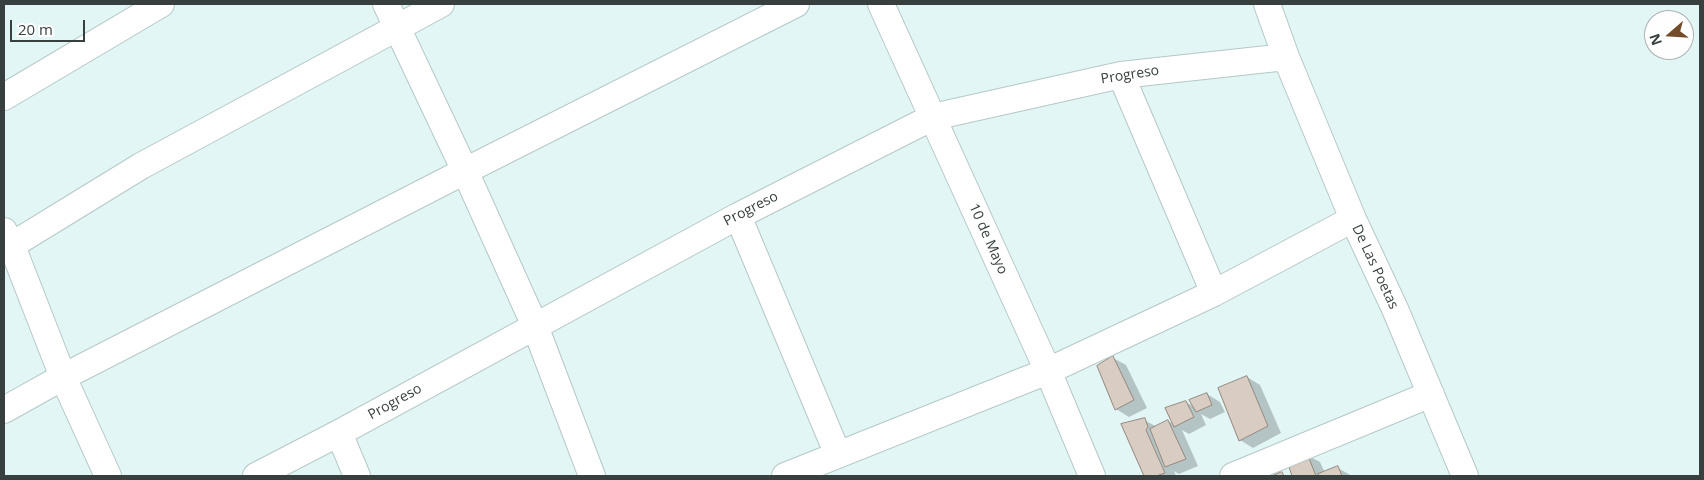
<!DOCTYPE html>
<style>
body{margin:0}
#map{position:relative;width:1704px;height:480px;overflow:hidden;background:#e2f6f5;font-family:"Open Sans",sans-serif}
canvas{display:block}
.frame{position:absolute;inset:0;border:5px solid #373f3f;pointer-events:none}
.north{position:absolute;left:1644px;top:10px;width:50px;height:50px;box-sizing:border-box;background:#fefefe;border:1px solid #aeb2b2;border-radius:50%;rotate:251deg;font-size:14px;font-weight:700;line-height:20px;text-align:center;color:#373f3f}
.north::after{content:'';display:block;margin:auto;width:18px;height:22px;background:#734c2a;clip-path:polygon(50% 0,100% 100%,50% 72%,0 100%)}
.scale{position:absolute;left:10px;top:20px;width:75px;height:22px;box-sizing:border-box;border:2px solid #373f3f;border-top:0;padding-left:6px;font-size:15px;line-height:18px;white-space:nowrap;color:#373f3f;-webkit-text-stroke:4px #fefefe;paint-order:stroke}
</style>
<div id="map">
<canvas width="1704" height="480"></canvas>
<div class="frame"></div>
<div class="north">N</div>
<div class="scale">20 m</div>
</div>
<script>
const g = document.querySelector('canvas').getContext('2d');
g.lineJoin = 'round';
function fill(path, color) { g.fillStyle = color; g.fill(path, 'evenodd'); }
function stroke(path, color, width, dash) { g.strokeStyle = color; g.lineWidth = width; g.lineCap = dash ? 'butt' : 'round'; g.setLineDash(dash || []); g.stroke(path); }
function label(font, color, halo, rows, align = 'center') {
  g.font = font + ' "Open Sans",sans-serif'; g.lineWidth = 4; g.setLineDash([]); g.textBaseline = 'middle'; g.strokeStyle = halo; g.fillStyle = color; for (const [text, x, y, turn = 0] of rows) {
    g.save(); g.translate(x, y); g.rotate((+turn || 0) * Math.PI / 180); g.textAlign = isNaN(turn) ? turn : align; if (halo) g.strokeText(text, 0, 0); g.fillText(text, 0, 0); g.restore();
  }
}
fill(new Path2D(`
 M1113 358 1126 365 1147 408 1129 417 1116 409Z
 M1247 377 1260 385 1281 433 1253 448 1240 440Z
 M1207 394 1220 402 1225 412 1210 419 1201 414 1206 425 1189 434 1182 430 1198 466 1179 474 1174 471 1176 476H1146L1123 425 1144 420 1157 427 1168 421 1175 425 1186 402 1194 407Z
 M1307 455 1320 462 1325 473 1338 468 1352 476H1294L1288 462Z`), '#0003');
const building = new Path2D(`
 M1113 356 1134 400 1115 410 1097 366Z
 M1247 376 1268 426 1239 441 1218 388Z
 M1207 393 1212 405 1196 412 1189 400Z
 M1186 401 1194 417 1174 427 1165 408Z
 M1145 418 1148 427 1146 430 1165 473 1156 476H1144L1121 424Z
 M1168 420 1186 459 1165 467 1150 429Z
 M1307 453 1316 476H1292L1287 461Z
 M1338 466 1342 476H1319L1318 474Z
 M1282 472 1284 476H1272Z`);
fill(building, '#d9ccc2');
stroke(building, '#93877d', 1);
const minor = new Path2D(`
 M386 4 465 171 535 326 592 476
 M881 4 1048 371 1092 476
 M1267 4 1286 57 1353 219 1395 309 1465 476
 M1121 75 1214 293
 M4 97 161 4
 M738 216 838 455
 M4 231 12 246 63 377 108 476
 M4 250 141 166 441 4
 M4 410 63 377 465 171 796 4
 M339 433 357 476
 M256 476 339 433 738 216 933 117 1121 75 1286 57
 M785 476 1048 371 1214 293 1353 219
 M1233 476 1431 394`);
stroke(minor, '#b5c8c7', 28);
stroke(minor, '#fff', 26);
label('14px', '#373f3f', '#fefefe', [
 ["Progreso",1130,75,-9],
 ["Progreso",751,209,-27],
 ["10 de Mayo",988,239,66],
 ["De Las Poetas",1375,267,65],
 ["Progreso",395,402,-29]
]);
</script>
